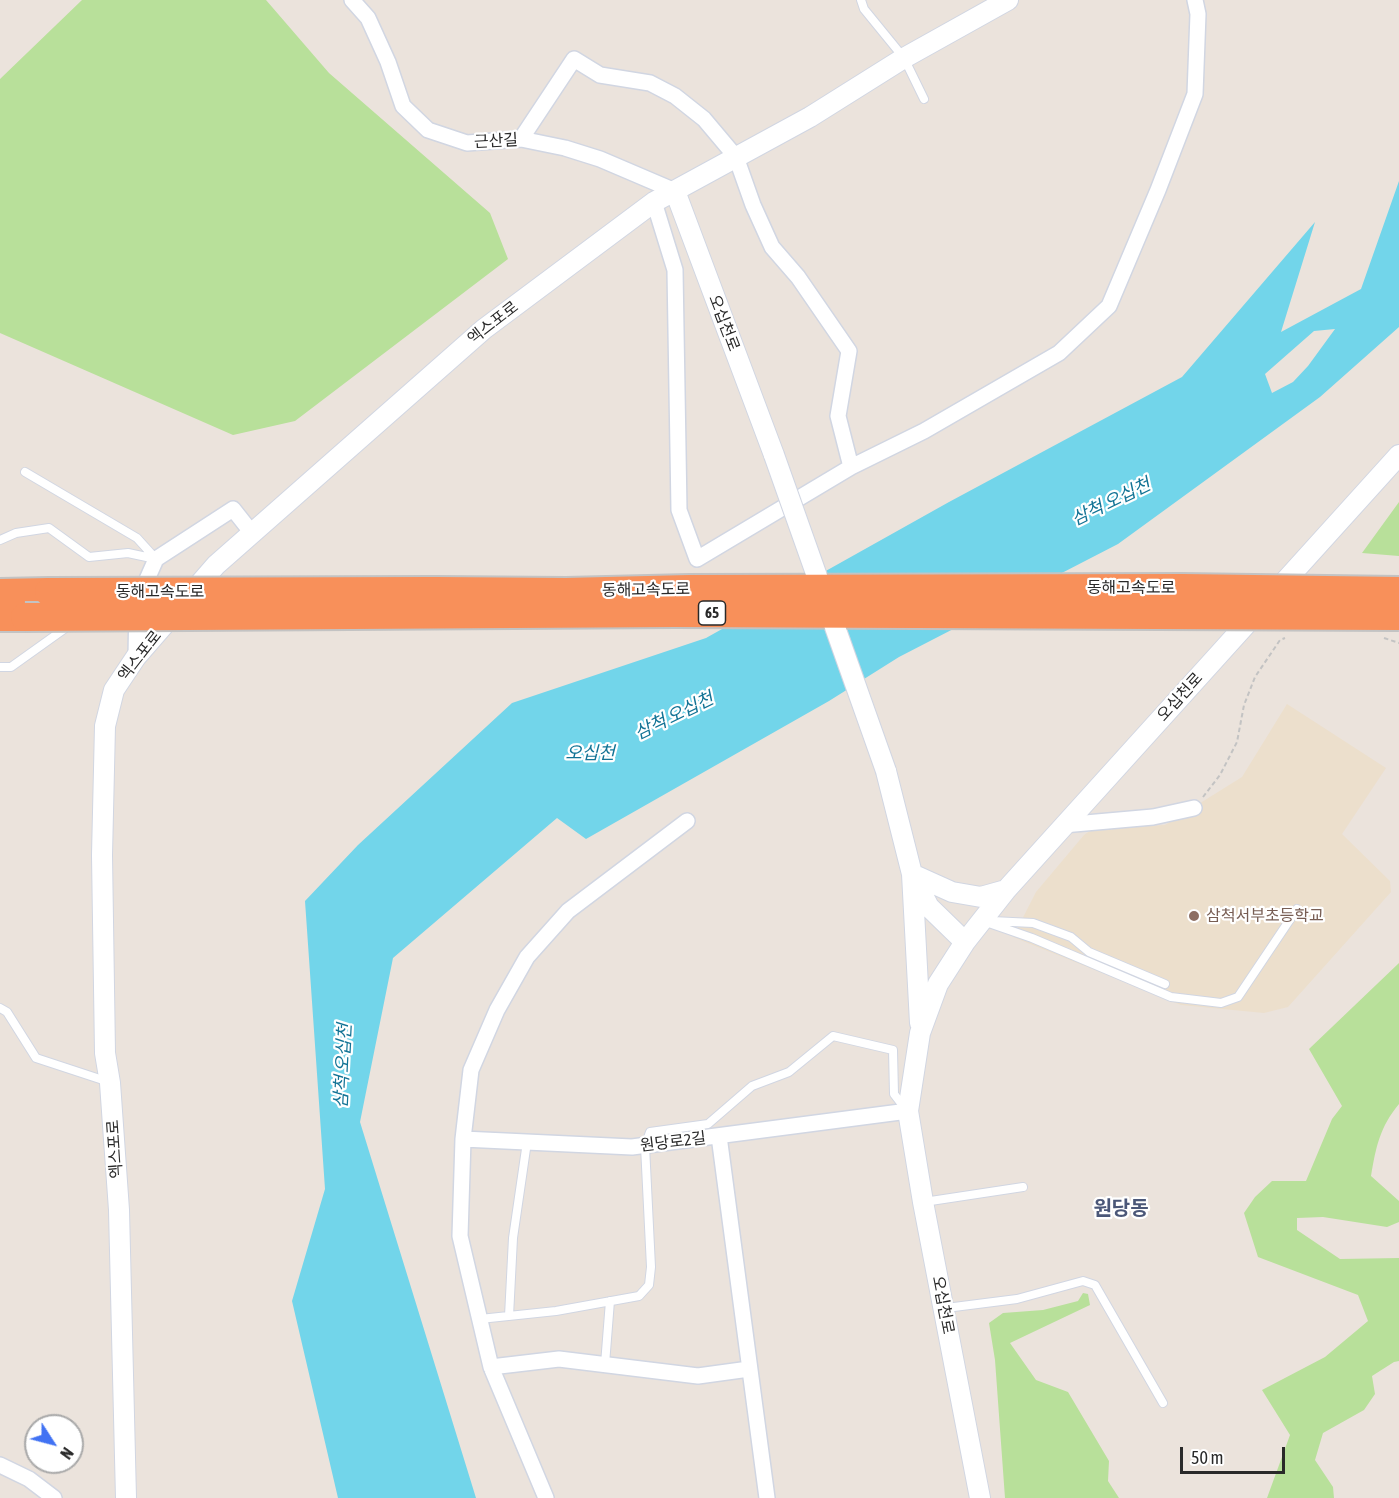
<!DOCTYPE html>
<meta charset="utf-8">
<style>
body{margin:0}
#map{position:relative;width:1399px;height:1498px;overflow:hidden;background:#ebe3dc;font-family:"Asap Condensed",sans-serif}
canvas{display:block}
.north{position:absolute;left:24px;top:1414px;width:60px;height:60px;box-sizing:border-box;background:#fff;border:2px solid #a9a9a9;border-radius:50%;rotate:126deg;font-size:16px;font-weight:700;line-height:24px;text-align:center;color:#292929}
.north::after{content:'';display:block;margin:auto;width:21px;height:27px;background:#4172f3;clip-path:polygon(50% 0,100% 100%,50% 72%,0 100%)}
.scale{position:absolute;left:1180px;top:1447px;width:105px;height:27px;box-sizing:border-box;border:3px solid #292929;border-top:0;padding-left:8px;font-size:18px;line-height:21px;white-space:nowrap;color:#292929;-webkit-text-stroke:4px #fff;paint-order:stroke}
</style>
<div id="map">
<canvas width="1399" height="1498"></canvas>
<div class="north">N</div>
<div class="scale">50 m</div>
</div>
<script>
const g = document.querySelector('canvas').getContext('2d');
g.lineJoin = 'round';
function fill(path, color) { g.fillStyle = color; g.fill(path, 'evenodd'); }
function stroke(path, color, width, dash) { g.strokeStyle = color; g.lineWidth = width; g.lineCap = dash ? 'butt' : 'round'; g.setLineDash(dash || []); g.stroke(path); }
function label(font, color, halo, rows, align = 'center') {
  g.font = font + ' "Asap Condensed","Noto Sans KR",sans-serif'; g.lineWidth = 4.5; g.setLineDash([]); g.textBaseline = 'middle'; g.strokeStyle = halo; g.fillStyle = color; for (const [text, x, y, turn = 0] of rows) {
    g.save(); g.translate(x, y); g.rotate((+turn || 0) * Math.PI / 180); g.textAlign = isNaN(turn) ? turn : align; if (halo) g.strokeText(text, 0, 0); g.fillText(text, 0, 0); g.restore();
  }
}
fill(new Path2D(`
 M1287 704 1386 768 1342 834 1390 881 1391 892 1288 1007 1264 1013 1181 1005 1013 937 1036 892 1084 835 1094 828 1165 825 1242 777Z`), '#ecdfcc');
fill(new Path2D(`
 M82 0H266L329 73 490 213 508 259 295 421 233 435 0 333V79Z
 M1399 502V556L1362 553Z
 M1399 963V1104C1380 1127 1376 1146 1371 1176L1399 1201V1222L1387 1227 1323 1217 1297 1218V1230L1340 1259 1399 1258V1361L1394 1362 1372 1376 1375 1394 1364 1410 1323 1433 1315 1460 1333 1487 1334 1498H1267L1290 1435 1262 1390 1325 1357 1368 1321 1358 1295 1258 1257 1244 1213 1255 1197 1272 1181H1306L1332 1119 1342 1106 1309 1049Z
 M1083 1293 1088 1294 1090 1305 1010 1343 1036 1380 1068 1392 1109 1461 1108 1481 1119 1498H1005L995 1360 989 1323 1003 1313 1043 1310 1078 1301Z`), '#b8e09a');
fill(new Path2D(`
 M1399 181V327L1320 397 1118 544 899 657 829 701 586 839 557 818 393 958 360 1122 476 1498H338L292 1301 325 1189 305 901 358 845 512 703 706 638 949 502 1182 377 1315 222 1281 332 1361 289ZM1335 329 1308 366 1293 382 1272 393 1265 374 1314 331Z`), '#72d5ea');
const service = new Path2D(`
 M861 0 864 9 904 58 924 99
 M25 472 137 538 156 559
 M0 540 16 533 49 528 89 557 128 553 156 559
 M0 667H11L67 627
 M983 921 1032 938 1171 997 1221 1003 1238 997 1297 909
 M992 921 1033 923 1071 937 1089 952 1165 984
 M0 1008 7 1012 36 1058 109 1082
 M924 1202 1023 1187
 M946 1308 1017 1299 1083 1281 1095 1285 1163 1403
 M509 1316 513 1238 527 1142
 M480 1319 556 1311 639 1296 649 1285 651 1267 645 1146 650 1132 708 1124 752 1086 789 1072 833 1036 893 1050 894 1094 904 1107
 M605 1364 610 1301`);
const minor = new Path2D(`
 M352 0 368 18 388 62 403 106 428 130 467 143 521 139 565 148 600 159 675 191
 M521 139 574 59 600 75 650 83 675 96 704 119 736 157 753 205 772 247 798 277 849 351 838 416 851 467
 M654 202 675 270 679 510 697 559 851 467 924 431 1059 353 1109 306 1158 190 1195 94 1198 14 1195 0
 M136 657 137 602 156 559 233 509 252 533
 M1063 825 1153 817 1194 808
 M719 1136 767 1498
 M463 1139 632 1147 908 1111
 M491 1367 559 1359 698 1376 749 1369
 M0 1465 29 1479 54 1498
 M546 1498 491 1367 460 1236 463 1139 471 1070 497 1010 527 957 568 911 687 821`);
const tertiary = new Path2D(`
 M675 191 774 455
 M886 771 912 874 929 907 965 942
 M920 1023 912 874 952 892 981 897 1006 890
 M126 1498 119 1210 110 1083 105 1053 102 855 105 726 114 690 136 657 216 565 484 329 654 202 810 117 904 58 1008 0
 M980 1498 923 1202 908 1111 920 1033 938 984 965 942 1006 890 1399 455`);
const motorway = new Path2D(`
 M0 593 49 592
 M0 617H25`);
stroke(service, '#d1d6e2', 10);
stroke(minor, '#d1d6e2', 18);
stroke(tertiary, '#d1d6e2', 22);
stroke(motorway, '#c3c3c3', 32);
stroke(new Path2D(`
 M1384 638 1399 643
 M1203 797 1220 775 1237 742 1244 705 1255 677 1280 640 1285 638`), '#c3c3c3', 2, [4.5, 3]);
stroke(service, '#fff', 8);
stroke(minor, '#fff', 15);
stroke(tertiary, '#fff', 20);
stroke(motorway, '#f8905a', 28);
const tertiaryBridge = new Path2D(`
 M774 455 886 771`);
const motorwayBridge = new Path2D(`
 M49 592 435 591 566 592 689 589 1182 588 1399 591
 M25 617 676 613 1399 616`);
stroke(tertiaryBridge, '#d1d6e2', 22, []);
stroke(motorwayBridge, '#c3c3c3', 32, []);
stroke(tertiaryBridge, '#fff', 20);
stroke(motorwayBridge, '#f8905a', 28);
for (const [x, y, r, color] of [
 [1194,916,6,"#8d6e63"]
]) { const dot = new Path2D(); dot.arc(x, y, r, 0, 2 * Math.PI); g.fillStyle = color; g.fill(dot); stroke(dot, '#fff', 2); }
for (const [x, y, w] of [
 [712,613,27]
]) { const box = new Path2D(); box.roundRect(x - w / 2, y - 12, w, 24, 4.5); g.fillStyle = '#fff'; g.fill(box); stroke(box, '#292929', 1.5); }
label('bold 15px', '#292929', null, [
 ["65",712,613]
]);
label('16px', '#292929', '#fff', [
 ["근산길",496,141,-3],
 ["엑스포로",493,323,-38],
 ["오십천로",724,323,69],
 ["동해고속도로",1131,588],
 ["동해고속도로",646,590,-1],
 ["동해고속도로",160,592],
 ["엑스포로",140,656,-52],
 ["오십천로",1180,697,-48],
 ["원당로2길",673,1142,-7],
 ["엑스포로",115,1149,-94],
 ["오십천로",943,1305,79]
]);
label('16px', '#785e54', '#fff', [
 ["삼척서부초등학교",1206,916]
], 'left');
label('italic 18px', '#127395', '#fff', [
 ["삼척 오십천",1111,502,-26],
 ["삼척 오십천",674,716,-26],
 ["오십천",590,753],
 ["삼척 오십천",343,1066,-87]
]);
label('bold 20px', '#4b5778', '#fff', [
 ["원당동",1121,1209]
]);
</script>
